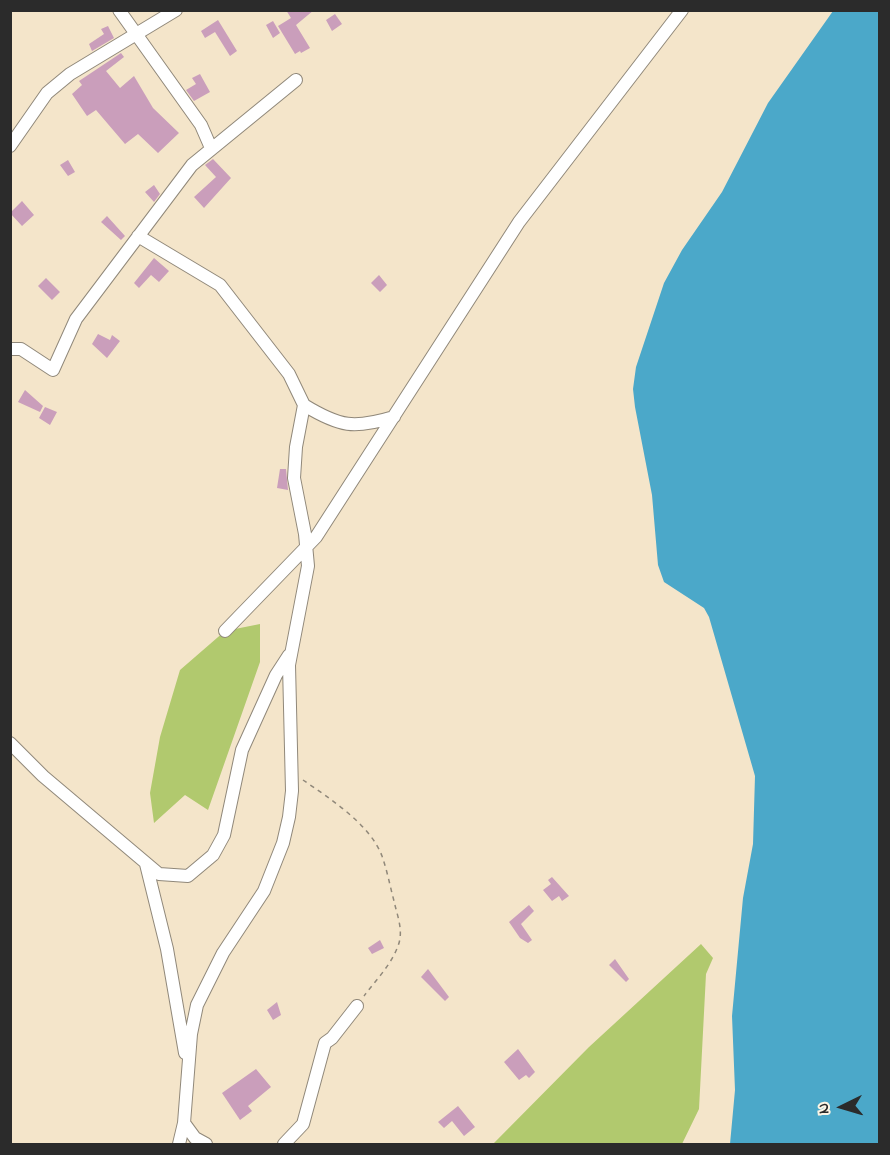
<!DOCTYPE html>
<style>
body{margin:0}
#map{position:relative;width:890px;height:1155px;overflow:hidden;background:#f4e5ca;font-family:"Indie Flower",sans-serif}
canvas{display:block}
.frame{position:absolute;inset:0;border:12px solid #2b2b2b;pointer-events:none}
.north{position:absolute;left:812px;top:1077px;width:60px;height:60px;-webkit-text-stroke:4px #fcf5e5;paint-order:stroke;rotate:265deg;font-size:16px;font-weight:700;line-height:24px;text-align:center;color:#2b2b2b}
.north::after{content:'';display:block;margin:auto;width:21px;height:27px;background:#2b2b2b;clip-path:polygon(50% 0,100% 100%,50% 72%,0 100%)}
</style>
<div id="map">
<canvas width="890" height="1155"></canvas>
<div class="frame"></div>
<div class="north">N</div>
</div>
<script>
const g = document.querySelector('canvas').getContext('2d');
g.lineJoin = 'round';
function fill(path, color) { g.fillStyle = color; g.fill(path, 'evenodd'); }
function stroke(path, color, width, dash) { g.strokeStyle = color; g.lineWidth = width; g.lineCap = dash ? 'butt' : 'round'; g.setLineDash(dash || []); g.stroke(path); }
fill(new Path2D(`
 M260 624V662L208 810 185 795 154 823 150 793 160 737 180 670 225 631Z
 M701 944 713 958 706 974 699 1109 682 1144H493L589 1047Z`), '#b1c96e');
fill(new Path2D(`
 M833 11H880L879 1144H730L735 1090 732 1016 743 898 753 844 755 776 709 617 704 608 664 582 658 565 652 495 635 407 633 389 636 367 664 283 682 250 722 192 768 103Z`), '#4ba8c9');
fill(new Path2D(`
 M286 10H314L296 25 310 48 301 53 300 51 295 54 278 26 291 18Z
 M335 14 342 24 332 31 326 20Z
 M218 20 237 51 230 56 215 32 205 38 201 31Z
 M273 21 280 33 273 38 266 25Z
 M108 26 114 38 92 51 89 44 104 34 101 29Z
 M121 53 124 57 106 71 120 88 134 76 153 108 179 133 158 153 138 134 125 144 96 110 87 116 72 94 82 85 79 81Z
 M200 74 210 92 194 101 186 90 196 84 192 78Z
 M213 159 231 178 204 208 194 197 216 177 205 165Z
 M68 160 75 172 68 176 60 165Z
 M154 185 160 194 154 202 145 192Z
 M22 201 34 215 22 226 10 213Z
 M107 216 125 236 121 240 101 222Z
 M154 258 169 271 159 282 151 275 139 288 134 283Z
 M379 275 387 285 380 292 371 283Z
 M46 278 60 292 52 300 38 286Z
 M98 334 110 340 112 335 120 341 107 358 92 344Z
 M25 390 43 406 40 412 18 402Z
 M45 407 57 412 50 425 39 418Z
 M280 469H286L288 490 277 488Z
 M552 877 569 896 562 901 559 896 552 901 543 890 551 884 548 880Z
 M529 905 534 911 521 924 532 940 528 943 520 938 509 922Z
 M380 940 384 948 372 954 368 948Z
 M615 959 629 979 626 982 609 965Z
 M428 969 449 997 445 1001 421 977Z
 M277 1002 281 1015 273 1020 267 1010Z
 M518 1049 535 1072 529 1078 526 1075 519 1080 504 1062Z
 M256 1069 271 1087 248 1106 252 1111 240 1120 222 1093Z
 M458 1106 475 1127 464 1136 452 1121 444 1128 438 1122Z`), '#ca9ebb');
const street = new Path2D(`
 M119 10 201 125 211 148
 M10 146 47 93 70 74 176 10
 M138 236 220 285 289 374 304 405 296 447 294 478 305 534 308 566 289 665 292 791 289 817 283 843 264 891 223 953 197 1005 191 1034 184 1123 179 1144
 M10 349H21L53 370 76 319 192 165 296 80
 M304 405C340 427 354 429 394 417
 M225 631 316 537 519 222 682 10
 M10 743 43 776 159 874 188 876 213 855 224 835 242 750 276 675 289 655
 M146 864 167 949 185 1053
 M184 1123 195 1138 206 1144
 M284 1144 303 1124 325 1043 332 1038 357 1006`);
stroke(street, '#90887a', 14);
stroke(new Path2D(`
 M303 780C329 798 370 824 382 856 387 870 390 886 394 901 397 915 404 931 398 946 391 965 376 980 364 996`), '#90887a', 1.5, [4.5, 4.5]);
stroke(street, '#fff', 12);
</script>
